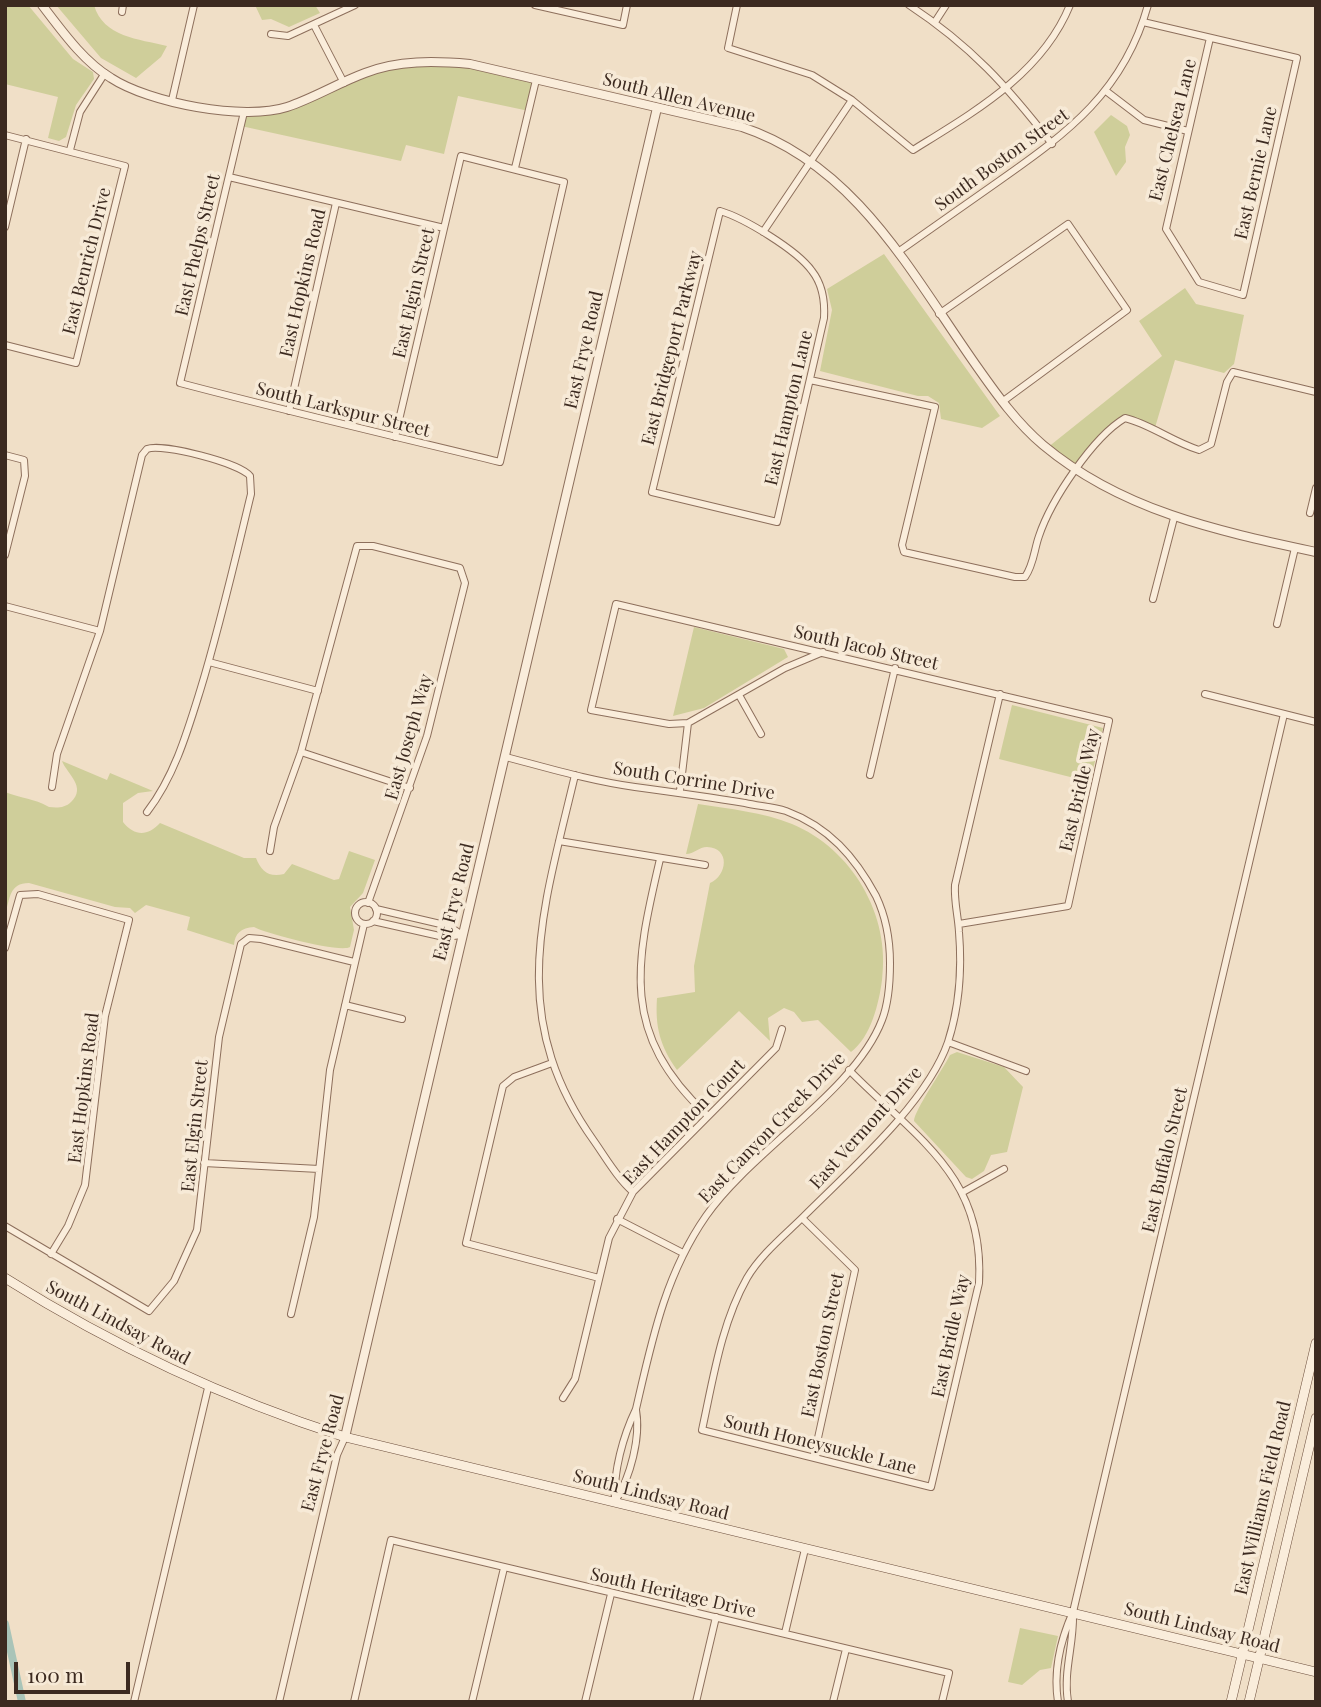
<!DOCTYPE html>
<style>
body{margin:0}
#map{position:relative;width:1321px;height:1707px;overflow:hidden;background:#f0dfc7;font-family:"Playfair Display",serif}
canvas{display:block}
.frame{position:absolute;inset:0;border:7px solid #3c2a20;pointer-events:none}
.scale{position:absolute;left:14px;top:1662px;width:116px;height:32px;box-sizing:border-box;border:4px solid #3c2a20;border-top:0;padding-left:9px;font-size:21px;line-height:24px;white-space:nowrap;color:#3c2a20;-webkit-text-stroke:5px #f7ead7;paint-order:stroke}
</style>
<div id="map">
<canvas width="1321" height="1707"></canvas>
<div class="frame"></div>
<div class="scale">100 m</div>
</div>
<script>
const g = document.querySelector('canvas').getContext('2d');
g.lineJoin = 'round';
function fill(path, color) { g.fillStyle = color; g.fill(path, 'evenodd'); }
function stroke(path, color, width, dash) { g.strokeStyle = color; g.lineWidth = width; g.lineCap = dash ? 'butt' : 'round'; g.setLineDash(dash || []); g.stroke(path); }
function label(font, color, halo, rows, align = 'center') {
  g.font = font + ' "Playfair Display",serif'; g.lineWidth = 7; g.setLineDash([]); g.textBaseline = 'middle'; g.strokeStyle = halo; g.fillStyle = color; for (const [text, x, y, turn = 0] of rows) {
    g.save(); g.translate(x, y); g.rotate((+turn || 0) * Math.PI / 180); g.textAlign = isNaN(turn) ? turn : align; if (halo) g.strokeText(text, 0, 0); g.fillText(text, 0, 0); g.restore();
  }
}
fill(new Path2D(`
 M5 5H28L73 59 93 72 94 79 76 105 66 137 59 141 48 138 58 97 5 84Z
 M56 5H94C103 37 139 39 167 46L161 57 136 78 101 58Z
 M255 5H315L320 13 289 27 271 19 262 20Z
 M436 61 536 80 529 111 458 96 444 154 406 145 401 161 241 126 244 112 283 108 367 72Z
 M1111 115 1127 126 1130 135 1125 147 1126 162 1116 176 1094 132Z
 M884 254 1000 416 982 428 941 419 939 403 928 396H918L820 371 832 310 827 289Z
 M1185 288 1196 304 1244 315 1234 364 1224 373 1175 360 1154 431 1125 418 1111 426 1076 471 1047 448 1162 356 1139 321Z
 M694 627 784 649 788 657 704 708 673 716Z
 M1012 705 1103 728 1090 782 999 759Z
 M62 761 107 780 110 773 153 791 138 793 123 803V822C135 837 148 836 160 823L244 858H256C261 871 269 878 284 874L292 864 334 880 339 879 349 851 375 860 363 893 350 907 354 930 350 947C340 953 267 934 254 927 241 928 235 933 234 945L187 930 190 917 146 905 135 913 130 908 115 907 29 883C9 883 10 899 5 915V792C23 799 33 798 49 807 57 808 65 808 71 802 87 787 67 774 62 761Z
 M698 804C729 809 763 812 792 824 852 849 891 915 882 980 879 1003 871 1037 851 1052L818 1020 802 1022 794 1012 784 1008 768 1018 770 1041 739 1011 677 1070C660 1046 655 1027 657 998L695 992 694 966 710 883C727 876 731 848 707 847 699 847 694 854 686 854Z
 M957 1052 1004 1067 1023 1087 1007 1152 991 1155 984 1171 972 1179 966 1177 914 1121C914 1111 943 1069 950 1055Z
 M1020 1628 1058 1636 1051 1668 1040 1670 1022 1685 1008 1682Z`), '#cfce9a');
stroke(new Path2D(`
 M5 1624 22 1702`), '#a9c4b8', 8);
const minor = new Path2D(`
 M535 5 623 25 627 5
 M737 5 728 48 812 75 852 100 913 150C974 112 1042 74 1070 5
 M909 5C971 46 1007 86 1052 144
 M122 12 123 5
 M935 22 946 5
 M1143 22 1297 58 1243 295 1199 282 1166 229 1210 38
 M314 25 344 83
 M271 34 288 36 355 5
 M1106 91 1144 120 1188 131
 M172 100 194 5
 M244 112 180 383C286 411 393 436 500 462L564 182 461 156 395 437
 M5 135 125 166 76 363 5 345
 M70 150 80 112 105 73
 M515 168 536 80
 M229 177 444 228
 M720 211C744 218 797 250 812 271 823 285 825 301 824 318L777 522 652 492Z
 M5 227 26 139
 M763 232 852 100
 M898 252C932 228 965 205 999 181 1069 132 1124 91 1148 5
 M939 314 1068 224 1127 310 1002 402
 M810 380 935 407 902 545 904 552 1015 577H1025C1034 564 1034 550 1039 536 1051 500 1093 437 1125 418 1150 424 1173 442 1199 450L1211 444 1227 382 1233 372 1316 392
 M289 411 336 203
 M5 455 24 460 25 476 5 555
 M1310 513 1316 488
 M1153 599 1174 518
 M5 606 100 631
 M1277 624 1295 548
 M823 652 785 668 688 723 669 724 591 710 616 604 1109 721 1068 906 959 924
 M209 662 318 691
 M1205 694 1316 722
 M739 695 761 734
 M301 752 410 788
 M506 757C548 768 591 781 635 787 672 792 708 797 745 803 758 806 773 807 786 811 829 827 855 857 876 896 886 917 890 940 890 963 890 982 889 1002 882 1020 855 1091 751 1151 706 1216 665 1275 652 1340 636 1409 623 1436 613 1472 615 1502
 M575 775C543 911 505 1016 594 1141 606 1158 617 1178 633 1192
 M870 775 895 668
 M52 787 57 754 100 631 142 455 147 449C162 443 240 463 250 476L251 494C235 560 220 626 200 691 187 733 174 777 147 812
 M680 791 688 723
 M559 841 705 865
 M270 851 274 827 301 752 357 546H373L460 568 465 583 427 736 368 903
 M660 859C635 965 620 1034 707 1115
 M355 913a11 11 0 1 1 22 0a11 11 0 1 1-22 0Z
 M376 909 449 926 462 935
 M373 921 444 937 462 935
 M5 948 20 895 38 894 129 920 105 1016 85 1185 68 1226 51 1254
 M345 1005 402 1019
 M948 1042 1026 1071
 M552 1063 514 1077 503 1086 466 1243 599 1278
 M849 1070C917 1139 985 1176 979 1283L931 1487 702 1430C713 1380 721 1324 747 1278 761 1254 785 1235 804 1216 851 1169 927 1103 948 1042 960 1005 962 969 959 932 958 915 954 902 955 885L1000 694
 M204 1163 319 1169
 M963 1192 1004 1169
 M802 1218 855 1270 814 1456
 M617 1219 683 1253
 M5 1226 149 1311 174 1281 197 1230 219 1037 241 944 249 938 261 939 354 962
 M291 1314 314 1217 330 1070 364 924
 M563 1398 575 1379 609 1238 633 1192 776 1048 782 1029
 M616 1500C630 1477 641 1438 636 1410
 M785 1633 805 1549
 M134 1702 208 1388
 M279 1702 337 1455 345 1437
 M354 1702 391 1540 949 1673 942 1702
 M472 1702 504 1568
 M585 1702 611 1594
 M696 1702 716 1617
 M833 1702 846 1649
 M1058 1702C1053 1670 1060 1641 1073 1612L1284 714
 M1068 1702C1063 1671 1074 1645 1073 1614`);
const tertiary = new Path2D(`
 M42 5C62 31 83 61 111 78 149 103 244 121 287 107 314 98 338 83 365 73 398 60 435 61 470 64L742 127C857 165 912 275 978 368 997 395 1017 423 1043 445 1122 511 1218 531 1316 552
 M345 1437 657 108`);
const secondary = new Path2D(`
 M5 1278C113 1346 223 1398 345 1437L1316 1672
 M1231 1702 1316 1343
 M1249 1702 1316 1418`);
stroke(minor, '#8d6f5c', 8);
stroke(tertiary, '#8d6f5c', 10);
stroke(secondary, '#6f513f', 10);
stroke(minor, '#faeddb', 6);
stroke(tertiary, '#faeddb', 8);
stroke(secondary, '#faeddb', 9);
label('18px', '#3c2a20', '#f7ead7', [
 ["South Allen Avenue",679,98,14],
 ["East Chelsea Lane",1173,130,-76],
 ["South Boston Street",1002,160,-36],
 ["East Bernie Lane",1256,173,-77],
 ["East Phelps Street",198,245,-77],
 ["East Benrich Drive",87,261,-76],
 ["East Hopkins Road",303,283,-77],
 ["East Elgin Street",414,293,-77],
 ["East Bridgeport Parkway",672,348,-76],
 ["East Frye Road",584,350,-77],
 ["East Hampton Lane",789,408,-77],
 ["South Larkspur Street",343,410,14],
 ["South Jacob Street",866,648,13],
 ["East Joseph Way",409,737,-74],
 ["South Corrine Drive",694,781,9],
 ["East Bridle Way",1080,790,-77],
 ["East Frye Road",454,902,-76],
 ["East Hopkins Road",84,1088,-83],
 ["East Hampton Court",684,1122,-46],
 ["East Elgin Street",195,1126,-84],
 ["East Canyon Creek Drive",772,1128,-46],
 ["East Vermont Drive",866,1128,-48],
 ["East Buffalo Street",1165,1160,-77],
 ["South Lindsay Road",118,1323,28],
 ["East Bridle Way",951,1336,-78],
 ["East Boston Street",823,1345,-78],
 ["South Honeysuckle Lane",820,1445,14],
 ["East Frye Road",323,1453,-75],
 ["South Lindsay Road",651,1495,14],
 ["East Williams Field Road",1263,1498,-77],
 ["South Heritage Drive",673,1593,13],
 ["South Lindsay Road",1202,1628,14]
]);
</script>
